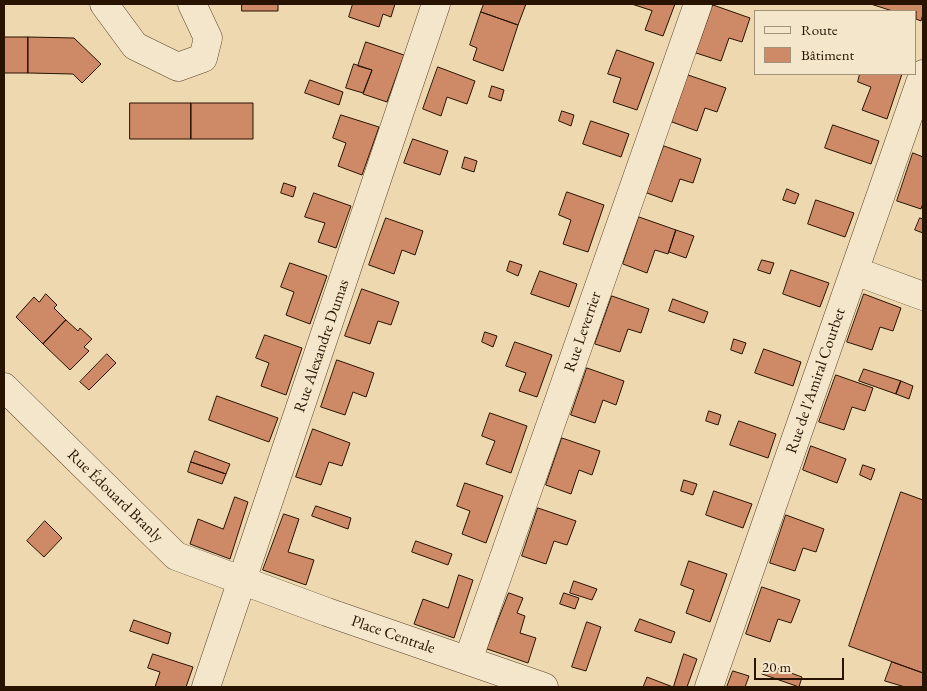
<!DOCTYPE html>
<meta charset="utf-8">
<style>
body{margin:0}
#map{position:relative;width:927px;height:691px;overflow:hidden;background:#eed8af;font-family:"EB Garamond",serif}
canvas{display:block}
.frame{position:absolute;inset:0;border:5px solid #271300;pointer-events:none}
.legend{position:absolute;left:754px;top:10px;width:162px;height:65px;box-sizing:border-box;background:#f4e6cb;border:1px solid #a2927a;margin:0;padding:6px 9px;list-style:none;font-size:15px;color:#271300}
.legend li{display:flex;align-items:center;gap:10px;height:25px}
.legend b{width:25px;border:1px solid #a2927a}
.scale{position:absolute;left:754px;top:658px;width:90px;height:22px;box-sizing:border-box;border:2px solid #271300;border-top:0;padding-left:6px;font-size:15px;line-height:18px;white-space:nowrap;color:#271300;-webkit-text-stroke:4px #f4e6cb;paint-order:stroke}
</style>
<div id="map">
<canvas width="927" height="691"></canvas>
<div class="frame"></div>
<ul class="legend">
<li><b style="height:6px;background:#f4e6cb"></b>Route</li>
<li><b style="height:14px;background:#ce8966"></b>Bâtiment</li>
</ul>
<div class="scale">20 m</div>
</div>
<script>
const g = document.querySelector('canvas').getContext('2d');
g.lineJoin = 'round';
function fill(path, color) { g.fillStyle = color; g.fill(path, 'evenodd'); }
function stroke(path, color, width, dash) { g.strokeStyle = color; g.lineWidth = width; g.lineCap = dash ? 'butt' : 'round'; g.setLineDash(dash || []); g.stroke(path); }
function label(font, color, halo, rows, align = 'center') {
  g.font = font + ' "EB Garamond",serif'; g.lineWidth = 4; g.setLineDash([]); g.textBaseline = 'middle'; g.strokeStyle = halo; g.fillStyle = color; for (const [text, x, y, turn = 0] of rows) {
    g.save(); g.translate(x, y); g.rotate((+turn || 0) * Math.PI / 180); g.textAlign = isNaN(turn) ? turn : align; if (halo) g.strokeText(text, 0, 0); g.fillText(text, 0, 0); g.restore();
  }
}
const building = new Path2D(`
 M242 4H278V11H242Z
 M353 4H395L391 17 383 14 379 27 349 17Z
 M484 4H526L518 25 481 12Z
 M632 4H675L663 36 645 30 652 11Z
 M871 4H923V14L921 21 916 19V11H893Z
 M713 5 750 18 742 42 729 38 721 61 696 53Z
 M481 12 518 25 503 71 473 60 477 48 470 45Z
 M4 37H28V73H4Z
 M28 37 74 38 101 64 82 83 73 74 28 73Z
 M366 42 404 55 387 102 363 94 372 70 358 66Z
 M617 50 654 63 637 110 613 102 621 78 608 74Z
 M354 64 372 70 363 93 346 88Z
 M438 67 475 81 467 104 447 97 441 116 423 109Z
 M860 74H902L887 119 862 110 871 87 858 82Z
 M688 75 726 88 717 112 705 108 697 131 672 122Z
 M310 80 343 92 339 105 305 93Z
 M492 86 504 90 501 101 489 97Z
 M130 103H191V139H130Z
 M191 103H253V139H191Z
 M562 111 574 115 571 126 559 121Z
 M341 115 379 127 362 175 338 166 346 143 333 138Z
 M591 121 629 134 621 157 583 144Z
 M833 125 879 141 871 164 825 148Z
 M413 139 448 151 440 175 404 163Z
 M664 146 701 159 693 183 680 179 672 202 647 193Z
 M913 153 923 157V203L921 209 897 201Z
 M465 157 477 161 474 172 462 168Z
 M284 183 296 187 293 197 281 193Z
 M787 189 799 194 795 204 783 200Z
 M567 192 604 205 588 252 563 244 571 220 559 215Z
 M314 193 351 206 336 248 318 242 325 223 305 217Z
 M816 200 854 213 845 237 808 224Z
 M639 217 676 230 668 254 655 250 647 273 623 264Z
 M386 218 423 231 415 255 402 250 394 274 369 265Z
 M920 218 923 219V233L915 230Z
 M676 230 694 236 686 258 669 252Z
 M762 260 774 263 770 274 758 270Z
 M510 261 522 265 518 276 507 271Z
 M290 263 327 276 310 324 286 315 294 292 281 287Z
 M791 270 829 283 820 307 783 294Z
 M540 271 577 284 569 307 531 294Z
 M362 289 399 302 391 325 378 321 370 344 345 336Z
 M46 294 57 305 54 308 66 320 43 344 16 317 34 297 39 302Z
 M864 294 901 308 893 331 880 327 872 350 847 342Z
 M612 296 649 309 641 333 628 329 620 352 595 344Z
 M673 299 708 312 704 323 669 311Z
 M66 320 78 331 80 328 92 339 84 347 89 351 70 370 43 344Z
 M485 332 497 336 493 347 482 342Z
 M265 335 302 348 286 395 261 386 269 363 256 358Z
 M734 339 746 343 742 354 731 350Z
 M515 342 552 355 537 397 519 391 526 373 506 366Z
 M764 349 801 362 793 386 755 373Z
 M107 354 116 363 89 390 80 382Z
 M337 360 374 373 366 397 353 392 345 415 321 407Z
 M587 368 624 381 616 405 603 400 595 423 571 415Z
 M864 369 901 381 896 394 859 381Z
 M836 375 873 388 865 411 852 407 844 430 819 422Z
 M901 381 913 386 909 399 896 394Z
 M217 396 278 418 269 442 209 420Z
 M709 411 721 415 718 425 706 421Z
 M490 413 527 426 511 473 486 464 495 441 482 436Z
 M739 421 776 434 768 458 730 445Z
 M313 429 350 443 342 466 329 462 321 485 296 477Z
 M562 438 600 451 592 475 579 470 571 494 546 485Z
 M811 446 846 459 837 483 803 470Z
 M195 451 230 464 226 474 191 462Z
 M191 462 226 474 222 484 188 472Z
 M863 465 875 469 871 480 860 475Z
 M684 480 697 484 693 495 681 491Z
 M465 483 503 496 486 543 462 534 470 511 457 506Z
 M714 491 752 504 743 528 706 515Z
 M901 492 923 500V673L849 646Z
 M235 497 248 502 230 559 190 544 198 519 223 529Z
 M316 506 351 518 348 529 312 516Z
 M538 508 576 521 567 545 554 541 546 564 522 556Z
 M284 514 299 519 288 552 314 560 306 585 263 570Z
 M786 515 824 529 816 552 803 548 795 571 770 563Z
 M45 521 62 538 44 557 27 541Z
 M416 541 452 554 448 565 412 552Z
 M689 561 727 574 710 622 686 613 694 590 681 585Z
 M459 575 473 580 454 638 414 624 423 599 448 608Z
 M574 581 597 589 592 600 570 593Z
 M762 587 800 600 791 623 778 619 770 642 746 634Z
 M509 593 523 598 517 613 525 616 520 633 536 638 528 663 487 649Z
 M564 593 579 598 575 609 560 604Z
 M640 619 675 632 671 643 635 631Z
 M134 620 171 633 168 644 130 631Z
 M587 622 601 627 586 671 572 667Z
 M153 654 193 667 186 687H155L160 672 148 668Z
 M684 654 697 659 687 687H643L647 677 673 687Z
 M892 662 923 673V687H905L885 681Z
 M766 664 802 677 799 687 762 674Z
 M733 671 749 676 745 687H727Z`);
fill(building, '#ce8966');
stroke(building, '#271300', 1);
const minor = new Path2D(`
 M104 4 135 46 178 67 203 58 208 38 192 4
 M855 271 923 296
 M4 387 176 556 327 612 544 687
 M468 660 698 4
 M206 687 436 4
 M709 687 923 74`);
stroke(minor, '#59442c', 29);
stroke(minor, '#f4e6cb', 28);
label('16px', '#271300', '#f4e6cb', [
 ["Rue Leverrier",583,332,-71],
 ["Rue Alexandre Dumas",322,346,-71],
 ["Rue de l'Amiral Courbet",816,381,-71],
 ["Rue Édouard Branly",115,496,44],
 ["Place Centrale",393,635,19]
]);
</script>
